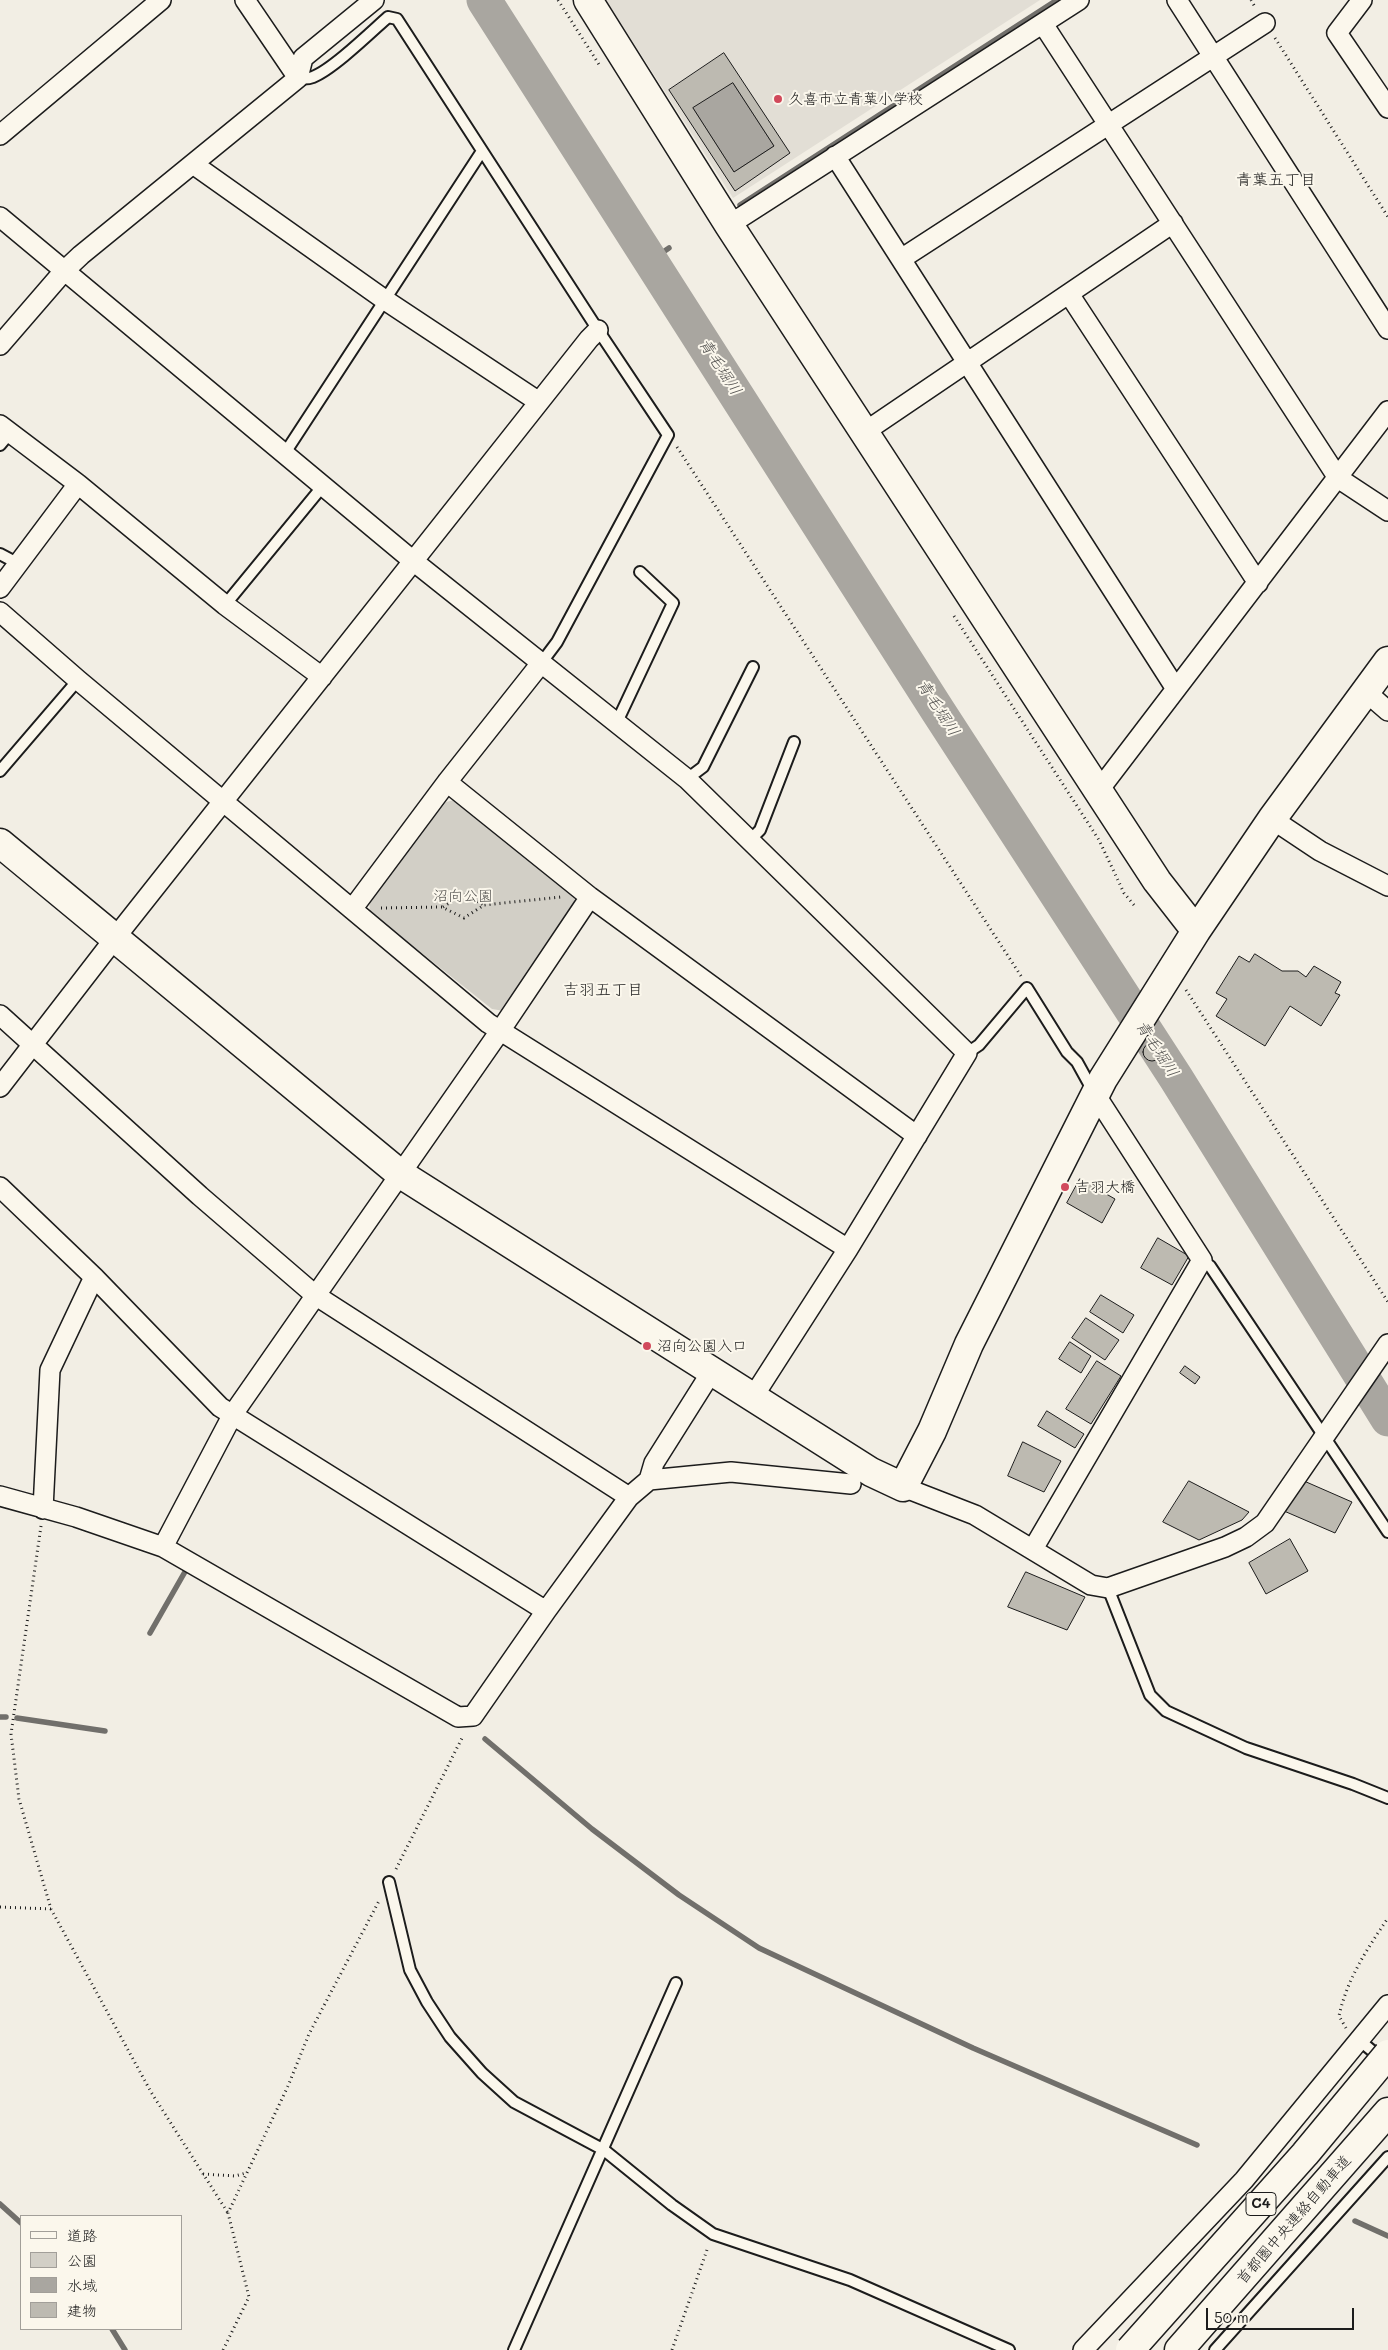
<!DOCTYPE html>
<meta charset="utf-8">
<style>
body{margin:0}
#map{position:relative;width:1388px;height:2350px;overflow:hidden;background:#f2eee4;font-family:Mali,"Klee One",sans-serif}
canvas{display:block}
.legend{position:absolute;left:20px;top:2215px;width:162px;height:115px;box-sizing:border-box;background:#fbf7ec;border:1px solid #a29f99;margin:0;padding:6px 9px;list-style:none;font-size:15px;color:#1c1c1c}
.legend li{display:flex;align-items:center;gap:10px;height:25px}
.legend b{width:25px;border:1px solid #a29f99}
.scale{position:absolute;left:1206px;top:2308px;width:148px;height:22px;box-sizing:border-box;border:2px solid #1c1c1c;border-top:0;padding-left:6px;font-size:15px;line-height:18px;white-space:nowrap;color:#1c1c1c;-webkit-text-stroke:4px #fbf7ec;paint-order:stroke}
</style>
<div id="map">
<canvas width="1388" height="2350"></canvas>
<ul class="legend">
<li><b style="height:6px;background:#fbf7ec"></b>道路</li>
<li><b style="height:14px;background:#d2cfc6"></b>公園</li>
<li><b style="height:14px;background:#a9a6a0"></b>水域</li>
<li><b style="height:14px;background:#bdbab1"></b>建物</li>
</ul>
<div class="scale">50 m</div>
</div>
<script>
const g = document.querySelector('canvas').getContext('2d');
g.lineJoin = 'round';
function fill(path, color) { g.fillStyle = color; g.fill(path, 'evenodd'); }
function stroke(path, color, width, dash) { g.strokeStyle = color; g.lineWidth = width; g.lineCap = dash ? 'butt' : 'round'; g.setLineDash(dash || []); g.stroke(path); }
function label(font, color, halo, rows, align = 'center') {
  g.font = font + ' Mali,"Klee One",sans-serif'; g.lineWidth = 4; g.setLineDash([]); g.textBaseline = 'middle'; g.strokeStyle = halo; g.fillStyle = color; for (const [text, x, y, turn = 0] of rows) {
    g.save(); g.translate(x, y); g.rotate((+turn || 0) * Math.PI / 180); g.textAlign = isNaN(turn) ? turn : align; if (halo) g.strokeText(text, 0, 0); g.fillText(text, 0, 0); g.restore();
  }
}
fill(new Path2D(`
 M606 0H1040L733 198Z`), '#e2ded5');
fill(new Path2D(`
 M454 800 575 895 574 903 504 1011 492 1009 370 912 369 901 446 802Z`), '#d2cfc6');
const water = new Path2D(`
 M733 83 774 146 734 172 693 108Z`);
fill(water, '#a9a6a0');
stroke(water, '#716f6b', 1);
stroke(new Path2D(`
 M740 205 1057 0
 M650 261 669 248
 M150 1633 186 1570
 M0 1717H6
 M17 1718 105 1731
 M485 1739 592 1829 679 1895 759 1948 973 2048 1197 2145
 M0 2204 21 2223
 M1355 2221 1388 2236
 M112 2329 125 2350`), '#716f6b', 5.5);
stroke(new Path2D(`
 M484 0 938 711 1176 1078 1388 1419`), '#a9a6a0', 35);
const building = new Path2D(`
 M724 53 790 153 735 191 669 90ZM733 83 774 146 734 172 693 108Z
 M1255 954 1282 971H1298L1306 977 1314 966 1341 982 1335 993 1340 995 1321 1026 1290 1006 1265 1046 1216 1016 1227 999 1216 993 1239 956 1249 962Z
 M1143 1052a9 9 0 1 1 18 0a9 9 0 1 1-18 0Z
 M1080 1179 1115 1199 1102 1223 1067 1203Z
 M1158 1238 1189 1256 1172 1285 1141 1268Z
 M1101 1295 1134 1315 1123 1333 1090 1312Z
 M1086 1318 1119 1340 1105 1360 1072 1338Z
 M1070 1342 1091 1356 1081 1373 1059 1359Z
 M1097 1361 1121 1376 1091 1424 1066 1409Z
 M1185 1366 1200 1377 1195 1384 1180 1373Z
 M1047 1411 1084 1434 1075 1448 1038 1426Z
 M1023 1442 1061 1461 1044 1492 1008 1476Z
 M1189 1481 1249 1512 1242 1520 1199 1540 1163 1522Z
 M1304 1481 1352 1502 1335 1533 1284 1511Z
 M1290 1539 1308 1571 1266 1594 1249 1563Z
 M1026 1572 1085 1597 1067 1630 1008 1607Z`);
fill(building, '#bdbab1');
stroke(building, '#1c1c1c', 1);
const lane = new Path2D(`
 M298 78C304 79 308 79 313 77 333 69 370 33 388 17L397 19 598 330 668 435 557 642 542 662
 M0 445 10 433
 M285 453 482 151
 M0 554 17 563
 M225 605 322 487
 M617 722 673 603 640 572
 M0 771 78 680
 M687 779 703 767 753 667
 M750 840 760 830 794 742
 M967 1053 979 1045 1027 988 1067 1052 1077 1062 1093 1091
 M1202 1260 1210 1266 1388 1532
 M1108 1588 1150 1695 1166 1711 1246 1748 1353 1784 1388 1798
 M389 1882 410 1970 427 2002 450 2037 482 2073 514 2102 604 2150 672 2205 713 2234 850 2280 1009 2350
 M1359 2040 1382 2059
 M514 2350 676 1983
 M1215 2350 1388 2157`);
const street = new Path2D(`
 M245 0 298 78
 M1177 0 1388 329
 M1362 0 1337 33 1388 108
 M1043 24 1338 478 1388 511
 M0 135 161 0
 M835 156 1176 689
 M193 164 385 300 539 402
 M0 217 412 560 687 779 967 1053 848 1249 753 1397
 M729 225 1079 0
 M901 259 1265 23
 M1069 294 1258 583
 M0 345 64 271 81 255 298 78 303 58 374 0
 M0 425 78 484 225 605 322 677
 M866 431 1173 223
 M0 588 78 484
 M0 612 78 680 488 1023 848 1249
 M1365 691 1388 711
 M447 782 590 897 917 1136
 M1099 790 1388 411
 M1272 819 1320 851 1388 886
 M353 908 447 782 542 662
 M0 1015 200 1196 315 1295 629 1497
 M0 1087 115 938 589 339 598 330
 M0 1187 94 1277 220 1407 546 1611
 M649 1480 654 1463 712 1371
 M903 1487 975 1515 1091 1585 1108 1588 1225 1547 1246 1537 1265 1523 1388 1344
 M0 1496 76 1517 163 1547 458 1717 473 1716 546 1611 629 1497 649 1480 731 1472 851 1484
 M43 1509 50 1370 94 1277
 M163 1547 233 1414 500 1031 590 897
 M1033 1549 1202 1260 1095 1094
 M1083 2350 1244 2180 1388 2005`);
const secondary = new Path2D(`
 M588 0 729 225 1157 881 1196 931
 M0 843 399 1173 871 1472 903 1487 932 1431 969 1344 1103 1079 1196 931 1272 819 1388 661`);
const highway = new Path2D(`
 M1179 2350 1388 2112`);
stroke(lane, '#1c1c1c', 14);
stroke(street, '#1c1c1c', 22);
stroke(secondary, '#1c1c1c', 31);
stroke(highway, '#1c1c1c', 31);
stroke(new Path2D(`
 M558 0 600 66
 M1251 0 1255 7
 M1275 38 1388 217
 M677 447 1021 976
 M954 616 1099 840 1124 893 1134 905
 M443 907 463 894 484 905
 M381 908 442 907 464 918 484 905 561 897
 M1186 990 1388 1302
 M41 1526 11 1734 19 1799 51 1909 151 2092 228 2213
 M396 1869 463 1736
 M0 1907 51 1909
 M1346 2028 1339 2016C1347 1979 1367 1949 1388 1918
 M203 2174 235 2176 246 2173
 M223 2350 249 2297 228 2213 288 2086 309 2034 379 1901
 M672 2350 708 2247`), '#1c1c1c', 3, [1, 4]);
stroke(lane, '#fbf7ec', 10);
stroke(street, '#fbf7ec', 19);
stroke(secondary, '#fbf7ec', 28);
stroke(highway, '#fbf7ec', 28);
const highwayBridge = new Path2D(`
 M1130 2350 1305 2154 1388 2054`);
stroke(highwayBridge, '#1c1c1c', 31, []);
stroke(highwayBridge, '#fbf7ec', 28);
for (const [x, y, r, color] of [
 [778,99,5,"#d1495b"],
 [1065,1187,5,"#d1495b"],
 [647,1346,5,"#d1495b"]
]) { const dot = new Path2D(); dot.arc(x, y, r, 0, 2 * Math.PI); g.fillStyle = color; g.fill(dot); stroke(dot, '#fbf7ec', 2); }
for (const [x, y, w] of [
 [1261,2204,30]
]) { const box = new Path2D(); box.roundRect(x - w / 2, y - 11.5, w, 23, 4); g.fillStyle = '#fbf7ec'; g.fill(box); stroke(box, '#1c1c1c', 1); }
label('bold 14px', '#1c1c1c', null, [
 ["C4",1261,2204]
]);
label('15px', '#1c1c1c', '#fbf7ec', [
 ["久喜市立青葉小学校",788,99],
 ["吉羽大橋",1075,1187],
 ["沼向公園入口",657,1346]
], 'left');
label('15px', '#53524f', '#fbf7ec', [
 ["沼向公園",463,896]
]);
label('15px', '#1c1c1c', '#fbf7ec', [
 ["首都圏中央連絡自動車道",1294,2220,-49]
]);
label('16px', '#1c1c1c', '#fbf7ec', [
 ["青葉五丁目",1276,180],
 ["吉羽五丁目",603,990]
]);
label('italic 16px', '#545351', '#fbf7ec', [
 ["青毛堀川",720,367,57],
 ["青毛堀川",938,708,57],
 ["青毛堀川",1157,1049,57]
]);
</script>
